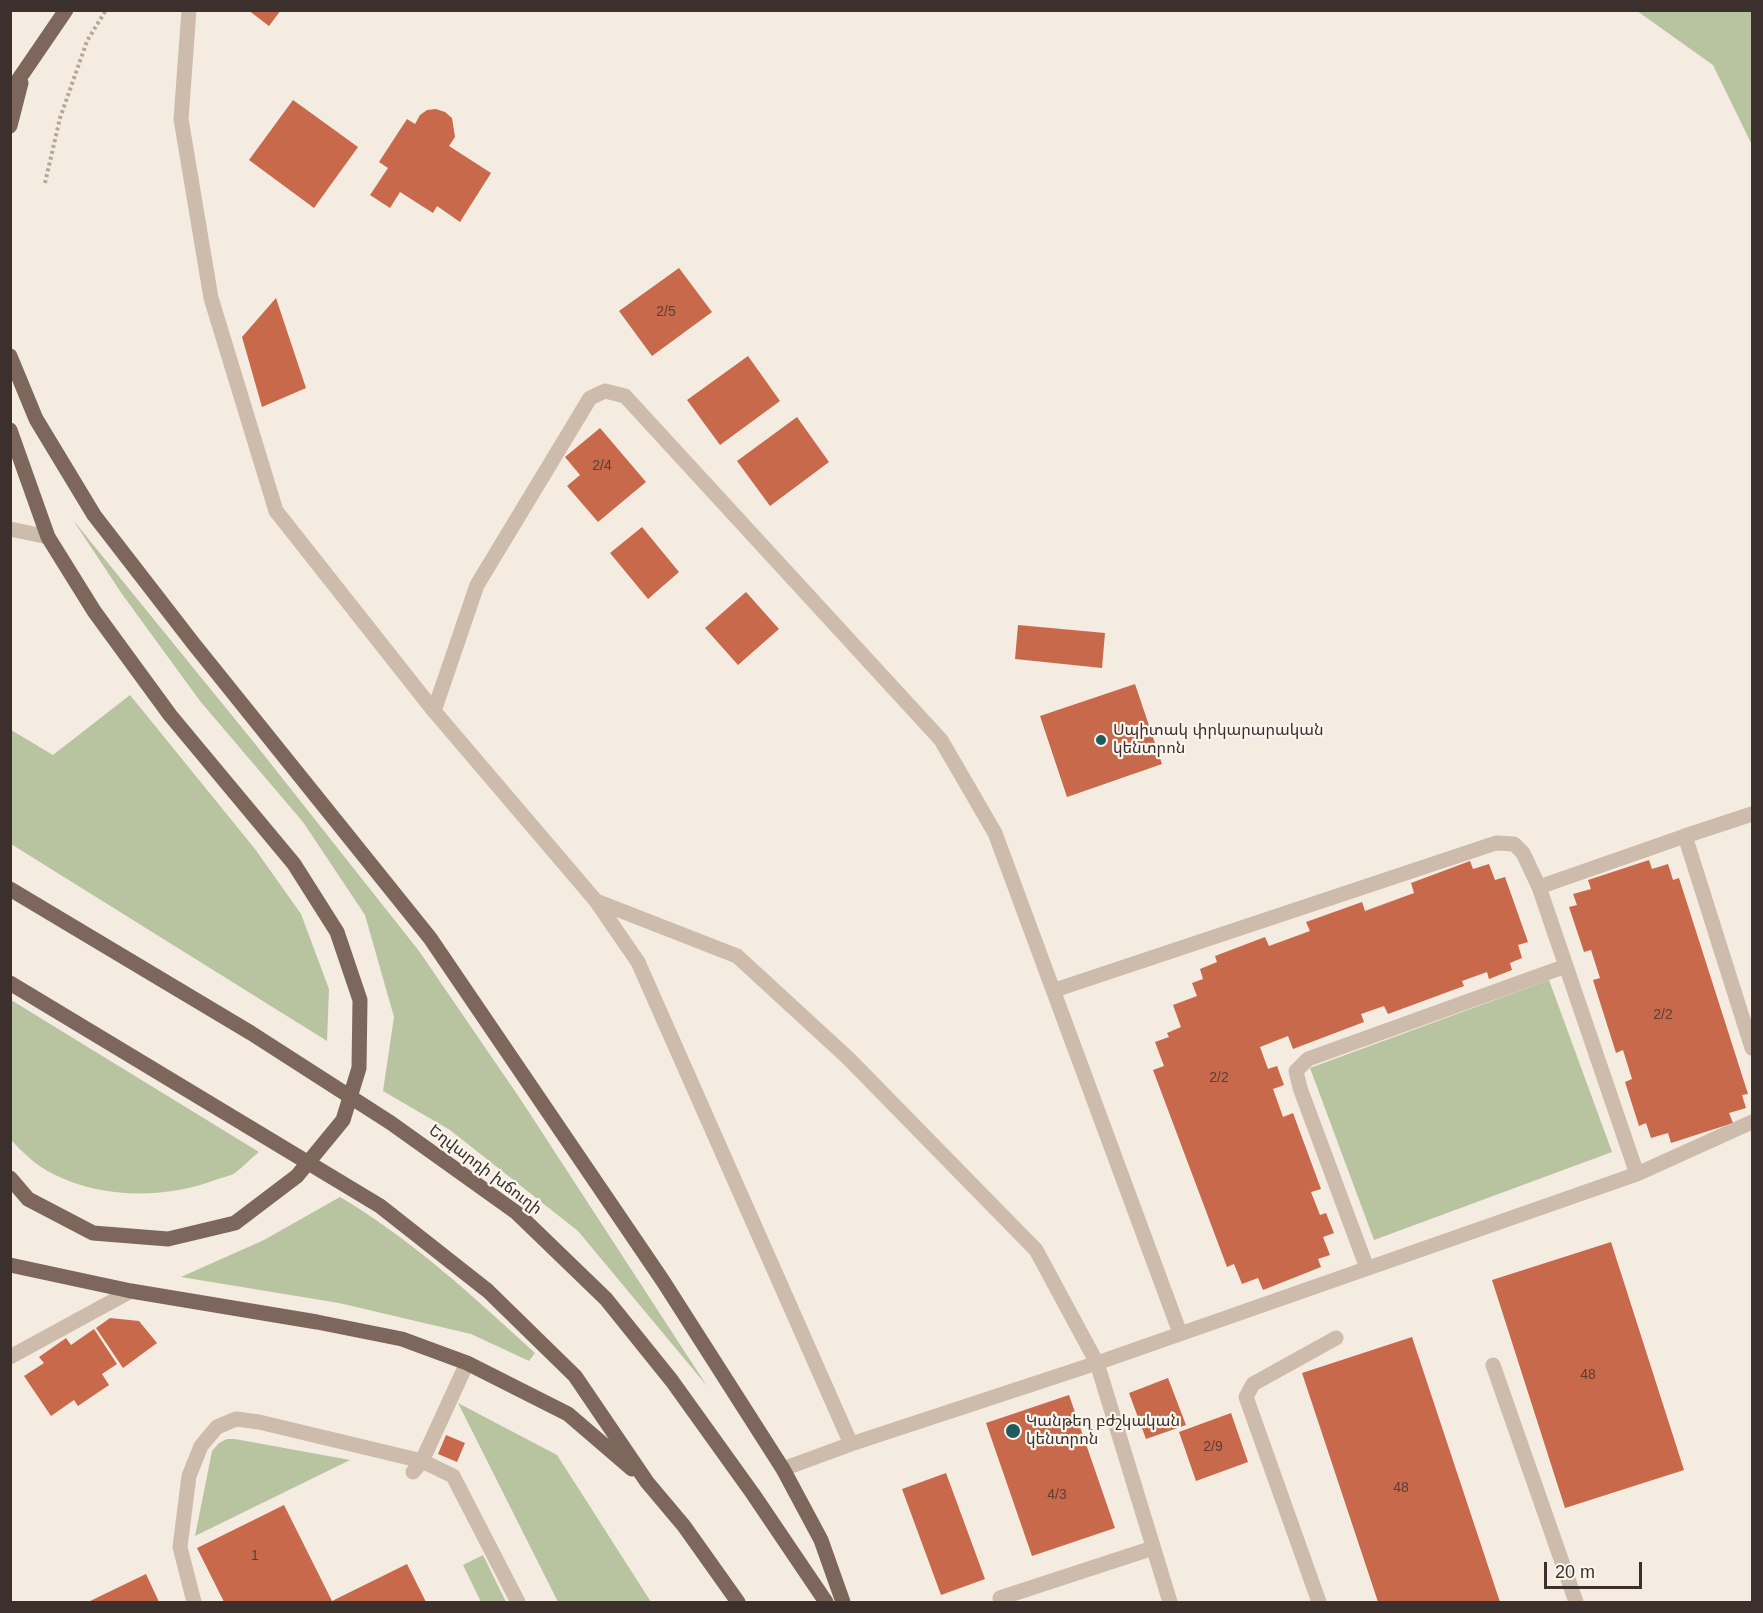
<!DOCTYPE html>
<meta charset="utf-8">
<style>
body{margin:0}
#map{position:relative;width:1763px;height:1613px;overflow:hidden;background:#f4ebe1;font-family:Helvetica,sans-serif}
canvas{display:block}
.frame{position:absolute;inset:0;border:12px solid #3b302b;pointer-events:none}
.scale{position:absolute;left:1544px;top:1562px;width:98px;height:27px;box-sizing:border-box;border:3px solid #3b302b;border-top:0;padding-left:8px;font-size:18px;line-height:21px;white-space:nowrap;color:#3b302b;-webkit-text-stroke:4px #fbf5ee;paint-order:stroke}
</style>
<div id="map">
<canvas width="1763" height="1613"></canvas>
<div class="frame"></div>
<div class="scale">20 m</div>
</div>
<script>
const g = document.querySelector('canvas').getContext('2d');
g.lineJoin = 'round';
function fill(path, color) { g.fillStyle = color; g.fill(path, 'evenodd'); }
function stroke(path, color, width, dash) { g.strokeStyle = color; g.lineWidth = width; g.lineCap = dash ? 'butt' : 'round'; g.setLineDash(dash || []); g.stroke(path); }
function label(font, color, halo, rows, align = 'center') {
  g.font = font + ' Helvetica,"Noto Sans Armenian",sans-serif'; g.lineWidth = 4.5; g.setLineDash([]); g.textBaseline = 'middle'; g.strokeStyle = halo; g.fillStyle = color; for (const [text, x, y, turn = 0] of rows) {
    g.save(); g.translate(x, y); g.rotate((+turn || 0) * Math.PI / 180); g.textAlign = isNaN(turn) ? turn : align; if (halo) g.strokeText(text, 0, 0); g.fillText(text, 0, 0); g.restore();
  }
}
fill(new Path2D(`
 M1637 11H1752V145L1713 65Z
 M73 520 256 745 419 951 521 1100 707 1386 578 1231 450 1130 383 1091 394 1017 365 915 303 822 200 701 122 594Z
 M130 695 255 849 301 914 329 989 327 1041 11 844V730L53 755Z
 M1549 980 1612 1152 1374 1240 1310 1068Z
 M10 1000H11L259 1152C251 1158 243 1167 235 1173 230 1176 223 1177 218 1179 167 1199 102 1199 53 1174 37 1166 23 1153 11 1140Z
 M340 1197C411 1239 474 1297 535 1353L529 1361 471 1334 339 1303 181 1277 264 1240Z
 M458 1403 557 1455 651 1602H558Z
 M227 1439H235L350 1460 195 1536 212 1451 219 1443Z
 M483 1555 506 1602H481L463 1565Z`), '#b8c4a0');
fill(new Path2D(`
 M248 10H281L269 26Z
 M293 100 358 147 314 208 249 160Z
 M436 109 445 112 452 118 455 137 449 146 491 173 460 222 437 206 433 213 400 192 390 208 370 195 388 168 379 162 407 119 415 124 420 115 427 110Z
 M679 268 712 312 652 356 619 311Z
 M276 298 306 388 262 407 242 337Z
 M748 356 780 401 720 445 687 400Z
 M797 417 829 462 770 506 737 461Z
 M600 428 646 482 598 522 567 486 580 475 565 457Z
 M642 527 679 572 648 599 610 553Z
 M746 592 779 629 738 665 705 628Z
 M1018 625 1105 633 1102 668 1015 659Z
 M1135 684 1162 764 1067 797 1040 716Z
 M1649 860 1652 869 1668 864 1673 880 1679 878 1748 1094 1742 1095 1746 1108 1729 1113 1733 1123 1671 1143 1668 1133 1651 1138 1646 1123 1639 1126 1625 1082 1632 1079 1623 1050 1616 1053 1593 980 1600 978 1591 950 1584 952 1569 907 1577 905 1573 894 1591 889 1588 880Z
 M1470 861 1473 869 1489 864 1495 880 1505 877 1528 942 1518 945 1522 958 1510 963 1512 970 1489 979 1487 972 1462 981 1464 986 1388 1014 1384 1006 1361 1014 1364 1022 1293 1049 1288 1036 1260 1047 1268 1069 1277 1066 1284 1085 1273 1089 1283 1117 1293 1113 1321 1189 1311 1192 1320 1215 1326 1213 1334 1233 1323 1237 1330 1255 1318 1259 1321 1267 1263 1290 1258 1278 1242 1284 1234 1264 1227 1267 1153 1070 1164 1066 1155 1042 1169 1037 1167 1033 1181 1027 1173 1005 1197 996 1192 983 1203 979 1200 969 1217 962 1215 956 1265 937 1269 946 1310 931 1306 922 1362 902 1365 911 1414 893 1411 883Z
 M1611 1242 1684 1470 1565 1508 1492 1280Z
 M110 1318 139 1321 157 1343 123 1368 96 1328Z
 M94 1329 117 1364 102 1374 109 1385 78 1406 74 1400 51 1416 24 1376 44 1363 39 1357 66 1338 71 1345Z
 M1412 1337 1500 1602H1378L1302 1373Z
 M1168 1378 1186 1425 1146 1439 1129 1393Z
 M1069 1395 1115 1528 1032 1556 986 1423Z
 M1231 1413 1248 1462 1196 1481 1179 1432Z
 M446 1435 465 1443 457 1462 438 1454Z
 M946 1473 985 1579 941 1595 902 1489Z
 M284 1505 332 1601 407 1564 426 1602H224L197 1548Z
 M146 1574 159 1602H88Z`), '#c8694b');
stroke(new Path2D(`
 M45 183 60 118 87 41 106 10`), '#b9a596', 4, [3, 3]);
stroke(new Path2D(`
 M189 10 181 119 211 298 276 511 434 711 596 901 638 962 851 1444
 M10 529 48 537
 M434 711 477 585 590 398 605 391 625 396 941 740 995 833 1180 1333
 M1685 836 1752 814
 M1539 887 1637 1174
 M596 901 737 956 848 1058 1036 1250 1097 1363 1170 1602
 M1055 990 1496 843 1514 844 1523 853 1539 887 1685 836 1752 1048
 M1367 1268 1300 1088 1296 1071 1308 1059 1566 966
 M10 1357 131 1291
 M1493 1365 1576 1602
 M783 1469 851 1444 1097 1363 1637 1174 1752 1122
 M413 1472 422 1461 467 1363
 M1000 1598 1153 1548
 M194 1602 180 1547 189 1476 201 1446 217 1427 236 1419 259 1422 422 1461 453 1476 518 1602
 M1319 1602 1246 1397 1253 1384 1336 1338`), '#cdbbac', 15);
stroke(new Path2D(`
 M10 92 66 10
 M10 126 21 83
 M10 356 36 419 94 515 193 643 430 938 663 1281 783 1469 821 1540 843 1602
 M10 430 48 537 94 611 170 715 294 864 337 932 360 1000 359 1068 343 1120 297 1176 235 1223 168 1239 93 1233 28 1199 10 1178
 M10 889 251 1033 391 1123 517 1213 606 1299 672 1381 753 1494 826 1602
 M10 983 380 1206 488 1291 575 1376 647 1482 684 1526 738 1602
 M10 1265 131 1291 317 1322 402 1339 467 1363 568 1414 632 1469`), '#7d675c', 15);
for (const [x, y, r, color] of [
 [1101,740,6,"#1f5a5e"],
 [1013,1431,8,"#1f5a5e"]
]) { const dot = new Path2D(); dot.arc(x, y, r, 0, 2 * Math.PI); g.fillStyle = color; g.fill(dot); stroke(dot, '#fbf5ee', 2); }
label('14px', '#5e3e33', null, [
 ["2/5",666,312],
 ["2/4",602,466],
 ["2/2",1663,1015],
 ["2/2",1219,1078],
 ["48",1588,1375],
 ["2/9",1213,1447],
 ["48",1401,1488],
 ["4/3",1057,1495],
 ["1",255,1556]
]);
label('16px', '#3b302b', '#fbf5ee', [
 ["Սպիտակ փրկարարական",1113,731],
 ["կենտրոն",1113,749],
 ["Կանթեղ բժշկական",1026,1422],
 ["կենտրոն",1026,1440]
], 'left');
label('16px', '#3b302b', '#fbf5ee', [
 ["Եղվարդի խճուղի",485,1170,37]
]);
</script>
